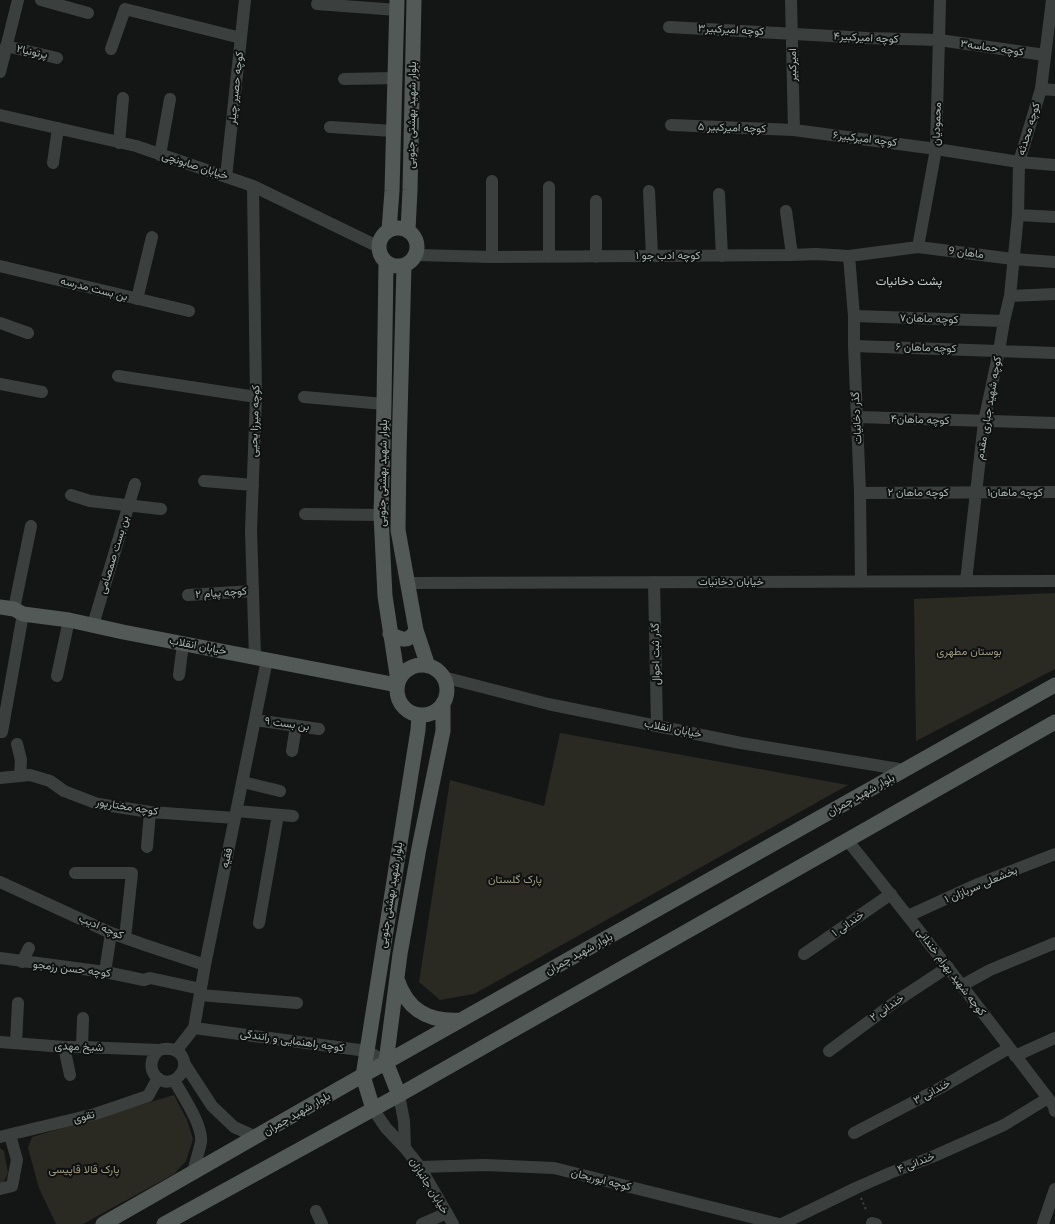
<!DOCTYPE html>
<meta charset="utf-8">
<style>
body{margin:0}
canvas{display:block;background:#141616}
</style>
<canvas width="1055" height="1224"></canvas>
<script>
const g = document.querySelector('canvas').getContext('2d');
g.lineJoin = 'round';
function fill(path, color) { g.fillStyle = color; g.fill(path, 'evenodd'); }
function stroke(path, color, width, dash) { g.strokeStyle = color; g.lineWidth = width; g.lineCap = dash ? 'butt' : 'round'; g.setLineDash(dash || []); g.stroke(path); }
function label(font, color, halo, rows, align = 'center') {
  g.font = font + ' "PT Sans",Vazirmatn,sans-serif'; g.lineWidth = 4; g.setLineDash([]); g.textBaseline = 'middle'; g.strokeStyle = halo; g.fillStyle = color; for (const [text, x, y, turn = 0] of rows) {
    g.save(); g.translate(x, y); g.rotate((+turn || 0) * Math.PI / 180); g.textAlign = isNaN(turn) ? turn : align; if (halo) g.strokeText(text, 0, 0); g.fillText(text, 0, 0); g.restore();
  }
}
fill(new Path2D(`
 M1055 593V669L916 741 914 599Z
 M560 733 848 785 474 994 440 1000 419 982 450 780 544 806Z
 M174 1095 187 1120 193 1139 186 1161 174 1174 83 1224H56L39 1188 28 1148 32 1137Z
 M0 1148 4 1151 8 1173 3 1184H0Z`), '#2a2a23');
stroke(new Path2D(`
 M861 1198 867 1212`), '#3e4441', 2, [2, 3]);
stroke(new Path2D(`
 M41 0 88 13
 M791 0 794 130
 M317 4 397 10
 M669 27 867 38 939 40 1045 55
 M6 46 57 58
 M111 49 125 9 241 38
 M0 72 18 0
 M344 79 395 78
 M1041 89 1055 90
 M0 115 136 146 253 186 379 247
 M671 125 794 130 936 149 1019 162 1055 165
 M330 127 393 131
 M119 143 123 98
 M160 155 170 99
 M53 163 58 128
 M226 177 245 0
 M492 181V257
 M253 186 256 397 251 530 255 657
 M549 187V257
 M649 191 652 256
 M719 194 722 256
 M596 201V257
 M786 211 792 255
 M1018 215 1055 217
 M918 247 936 149 940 0
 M417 255 492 257 792 255 816 254 849 256 918 247 1013 259 1055 262
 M849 256 854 316V346L860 493 861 581
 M0 266 189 311
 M1010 296 1055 294
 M137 299 152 237
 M854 316 1004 321
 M0 323 28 333
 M854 346 1055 353
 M118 376 256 397
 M0 384 42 392
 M304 397 384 404
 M857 417 1055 423
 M204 481 253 485
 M860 493 1055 492
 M71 495 90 501 161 509
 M305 514 381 515
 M966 581 984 422 999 351 1004 321 1010 296 1018 215 1019 162 1041 89 1052 0
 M654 582 657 726
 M407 583 1055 581
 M188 595 253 591
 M14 609 31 526
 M93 625 135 484
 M179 675 183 644
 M57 676 69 620
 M443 677 548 704 741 743 905 770
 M255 720 319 729
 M2 732 23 614
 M17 744 21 760 20 776
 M292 751 296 726
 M0 778 30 775 50 781 64 791 98 804 150 812 235 818
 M243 782 280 791
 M237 811 293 816
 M847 840C918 927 986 1017 1054 1106L1055 1111
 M147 847 150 812
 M75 873H132L125 938
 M0 882 111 933 145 945 205 965
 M908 916 978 884 1055 854
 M259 923 278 815
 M804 954 891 894
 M0 958 105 972 144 980 150 978 201 989
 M22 962 29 948
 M105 972 111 933
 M961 986 990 970 1055 943
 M200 995 297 1003
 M194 1028 367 1051 386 1062
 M0 1042 64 1047H82L159 1050C169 1047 181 1049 184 1061 185 1067 183 1072 179 1076 163 1093 139 1068 159 1050
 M16 1043 18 1003
 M64 1047 70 1075
 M82 1047 83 1018
 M176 1051 194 1028 205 965 267 660
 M829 1051 895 1002 948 967
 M1015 1056 1055 1038
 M184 1063 212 1106 234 1127 256 1137
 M174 1080C182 1095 203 1125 201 1142 199 1152 195 1163 193 1173
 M399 1095 404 1121 405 1148
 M373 1109 386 1128 405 1148 420 1167 453 1224
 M854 1133 942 1087 1009 1048
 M0 1137 95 1114 148 1096 158 1078
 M420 1167 485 1165 554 1168 779 1224
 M0 1189 12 1186 17 1160 10 1135
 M316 1211 322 1224
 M872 1223 876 1224
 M422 1224 447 1213
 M782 1224 856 1188 890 1173 932 1157 1004 1125 1048 1098
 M1043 1224 1055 1189`), '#3b403e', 12);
stroke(new Path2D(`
 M379 247a19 19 0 1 1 38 0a19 19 0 1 1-38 0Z
 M389 230 392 191 397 0
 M408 230 410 190 414 0
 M386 263 384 404 381 515 385 596 398 681
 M404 266 399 453 398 530 416 630 428 666
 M0 607 14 609 23 614 69 620 123 632 397 685
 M390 634C402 640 409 643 416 630
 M397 690a25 25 0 1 1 50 0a25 25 0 1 1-50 0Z
 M397 979C407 1010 428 1022 460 1020
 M399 1095 386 1062 400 954 419 848 443 731V703
 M373 1109 363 1076 418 730 419 715
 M103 1224 344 1086 1055 685
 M164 1224 399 1095 1055 722`), '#525956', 15);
label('11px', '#a7b5ae', '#0f1111', [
 ["کوچه امیرکبیر۳",731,30,3],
 ["کوچه امیرکبیر۴",866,38,3],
 ["کوچه حماسه۳",992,48,8],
 ["پرتونیا۲",32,52,12],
 ["امیرکبیر",793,65,-91],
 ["کوچه حصیر چیلر",236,88,-84],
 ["بلوار شهید بهشتی جنوبی",412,115,-89],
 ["محمودیان",937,124,-88],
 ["کوچه امیرکبیر ۵",732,128,2],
 ["کوچه محدثه",1029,129,-73],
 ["کوچه امیرکبیر۶",865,139,7],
 ["خیابان صابونچی",195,166,18],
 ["ماهان 9",966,253,7],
 ["کوچه ادب جو ۱",668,256],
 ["بن بست مدرسه",94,289,14],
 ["کوچه ماهان۷",929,319,2],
 ["کوچه ماهان ۶",926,348,2],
 ["کوچه شهید جباری مقدم",989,408,-80],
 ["گذر دخانیات",857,418,-93],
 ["کوچه ماهان۴",920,420,2],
 ["کوچه میرزا یحیی",255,421,-88],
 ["بلوار شهید بهشتی جنوبی",383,473,-89],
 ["کوچه ماهان ۲",918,493],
 ["کوچه ماهان۱",1015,493],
 ["بن بست صمصامی",114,555,-73],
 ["خیابان دخانیات",731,582],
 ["کوچه پیام ۲",221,593,-4],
 ["خیابان انقلاب",198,646,11],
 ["گذر ثبت احوال",656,654,-91],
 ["بن بست ۹",287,724,8],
 ["خیابان انقلاب",673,729,11],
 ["بلوار شهید چمران",861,795,-29],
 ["کوچه مختارپور",127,807,9],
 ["فقیه",227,858,-78],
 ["بخشعلی سربازان ۱",981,885,-23],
 ["بلوار شهید بهشتی جنوبی",391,895,-81],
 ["خندانی ۱",848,924,-35],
 ["کوچه ادیب",101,927,23],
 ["بلوار شهید چمران",579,954,-29],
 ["کوچه حسن رزمجو",72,969,7],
 ["کوچه شهید بهرام خندانی",951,972,53],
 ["خندانی ۲",887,1008,-35],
 ["کوچه راهنمایی و رانندگی",292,1041,8],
 ["شیخ مهدی",79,1047,2],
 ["خندانی ۳",932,1092,-28],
 ["بلوار شهید چمران",297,1114,-30],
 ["تقوی",84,1117,-15],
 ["خندانی ۴",916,1163,-21],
 ["کوچه ابوریحان",601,1180,14],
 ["خیابان جانبازان",429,1186,58]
]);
label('11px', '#9f9a7f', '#0f1111', [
 ["بوستان مطهری",969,652],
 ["پارک گلستان",515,880],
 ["پارک قالا قاپیسی",84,1170]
]);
label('12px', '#c8d2cd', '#0f1111', [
 ["پشت دخانیات",909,282]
]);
</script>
